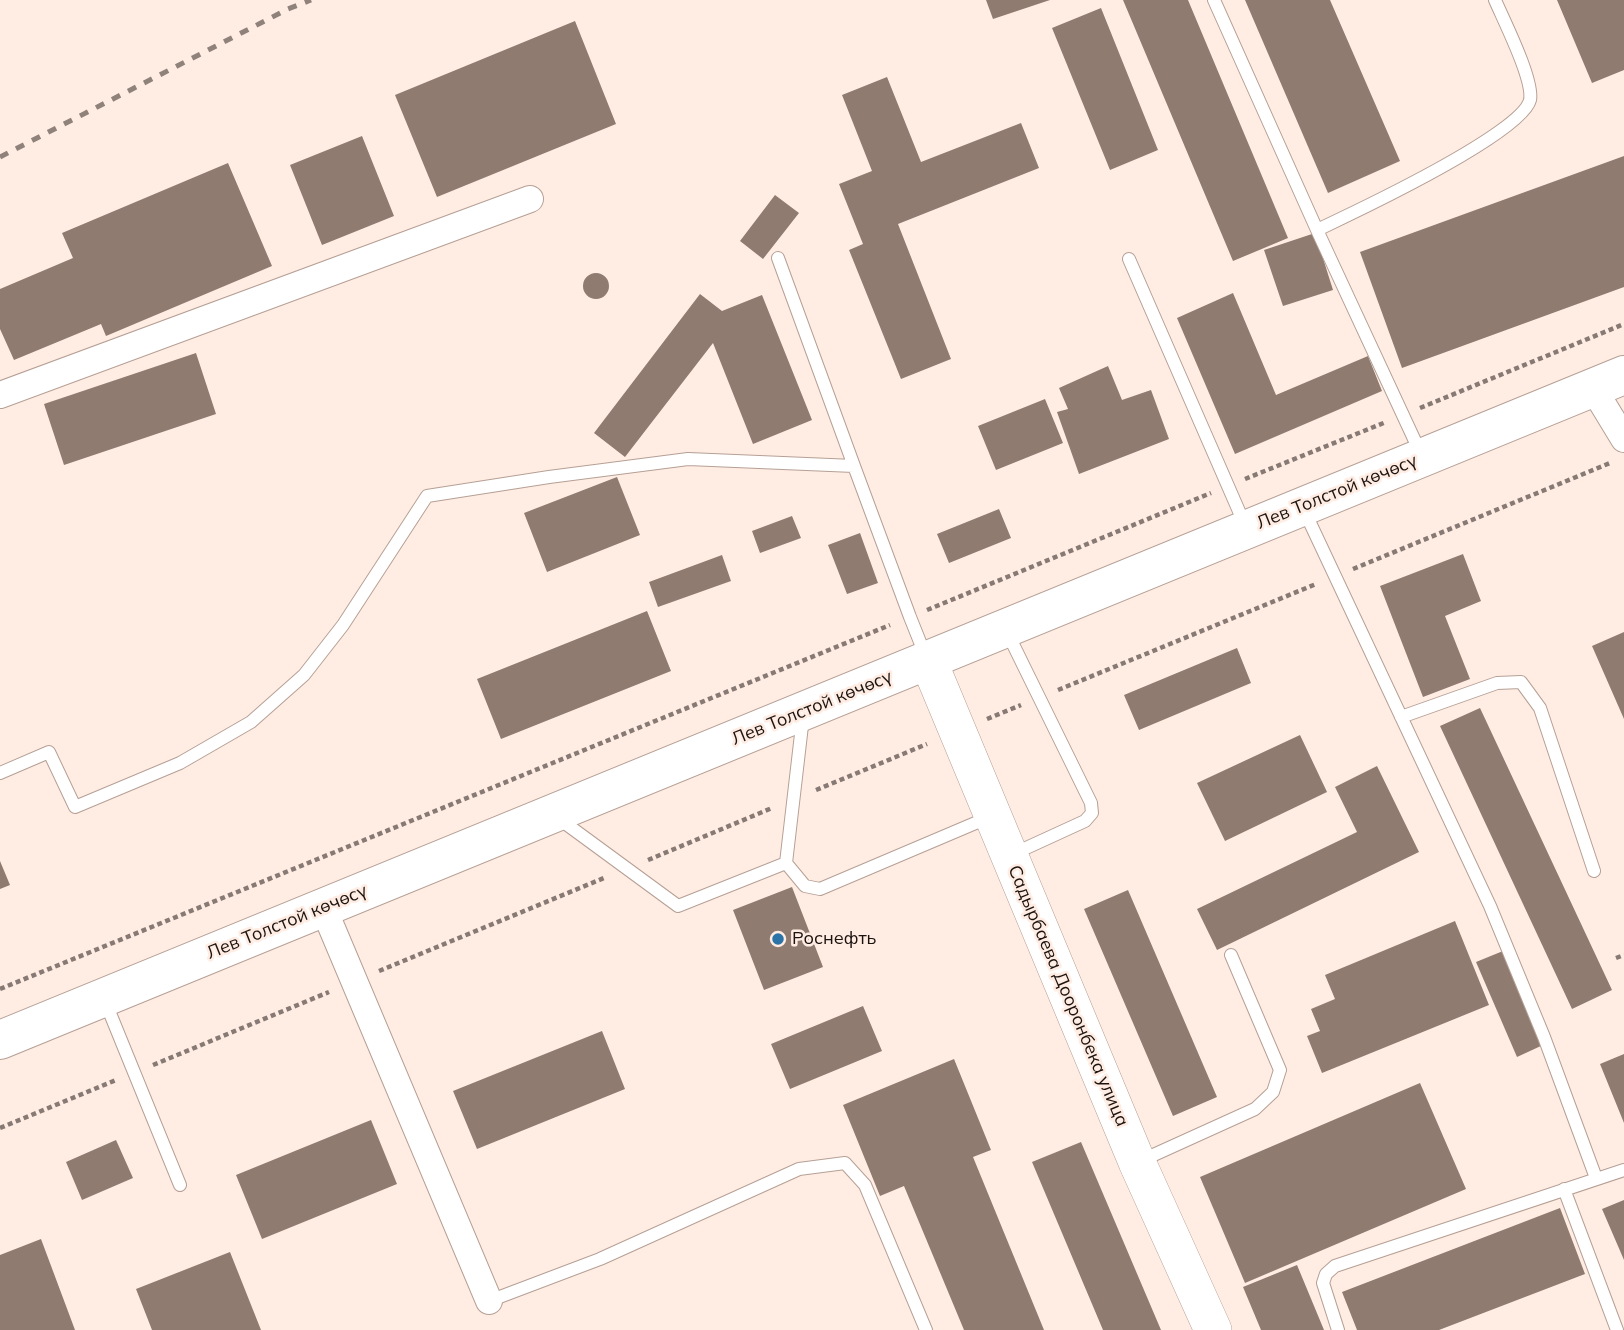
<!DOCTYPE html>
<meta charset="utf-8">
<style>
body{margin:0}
canvas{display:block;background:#ffece3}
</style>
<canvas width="1624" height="1330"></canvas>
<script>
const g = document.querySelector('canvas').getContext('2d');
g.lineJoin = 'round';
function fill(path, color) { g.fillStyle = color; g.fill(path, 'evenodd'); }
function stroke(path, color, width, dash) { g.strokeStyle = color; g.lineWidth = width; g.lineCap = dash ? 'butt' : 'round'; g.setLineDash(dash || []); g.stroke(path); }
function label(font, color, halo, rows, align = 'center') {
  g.font = font + ' Mulish,sans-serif'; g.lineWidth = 5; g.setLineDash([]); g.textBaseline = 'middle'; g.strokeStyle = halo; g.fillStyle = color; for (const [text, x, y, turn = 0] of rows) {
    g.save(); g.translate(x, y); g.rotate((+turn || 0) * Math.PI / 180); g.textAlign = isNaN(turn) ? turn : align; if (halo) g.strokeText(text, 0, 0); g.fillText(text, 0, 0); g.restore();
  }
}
fill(new Path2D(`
 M986 0H1050L993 19Z
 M1123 0H1188L1288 238 1233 261Z
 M1245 0H1330L1400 161 1328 193Z
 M1557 0H1624V70L1592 83Z
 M1101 8 1158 150 1110 170 1052 28Z
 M575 21 616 124 437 197 395 95Z
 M887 77 921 162 1021 123 1039 168 898 224 951 359 901 379 849 250 863 244 839 184 872 171 842 95Z
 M362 136 394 216 322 245 290 165Z
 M1624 156V287L1402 368 1360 252Z
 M228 163 272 266 106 336 101 324 14 360 0 329V289L73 258 62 233Z
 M775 195 799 213 763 259 740 241Z
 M1315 233 1333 290 1283 306 1264 250Z
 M583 286a13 13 0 1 1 26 0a13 13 0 1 1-26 0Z
 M1233 293 1276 395 1368 356 1382 391 1235 454 1177 318Z
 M700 294 722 311 762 295 812 420 753 444 713 343 625 457 594 433Z
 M196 353 216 414 64 465 44 404Z
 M1108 366 1122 400 1151 390 1169 439 1079 474 1057 412 1068 409 1059 388Z
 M1045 399 1063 443 996 470 978 426Z
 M617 477 640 535 547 572 524 513Z
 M999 509 1011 538 949 563 937 534Z
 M792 516 801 538 760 553 752 531Z
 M860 533 878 583 847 594 828 545Z
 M1463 554 1481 601 1445 616 1470 679 1423 697 1380 586Z
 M722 555 731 581 658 607 649 582Z
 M647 611 671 671 501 739 477 679Z
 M1624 632V719L1592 646Z
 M1237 648 1251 683 1139 730 1124 695Z
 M1480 708 1612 990 1572 1009 1440 726Z
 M1300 735 1327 792 1225 841 1197 783Z
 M1377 766 1419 852 1217 950 1197 909 1357 832 1335 787Z
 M0 861 10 885 0 889Z
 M792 887 823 967 764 990 733 910Z
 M1128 890 1217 1097 1173 1116 1084 909Z
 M1455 921 1489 1005 1322 1073 1307 1036 1320 1031 1311 1009 1335 999 1325 975Z
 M1503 951 1543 1045 1517 1057 1476 962Z
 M863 1006 882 1051 790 1089 771 1044Z
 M602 1031 625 1089 477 1149 453 1091Z
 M1624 1054V1123L1600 1064Z
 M954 1059 991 1150 973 1157 1044 1330H964L904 1186 880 1196 843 1105Z
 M1420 1083 1466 1189 1245 1283 1200 1177Z
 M371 1120 397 1184 262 1239 236 1175Z
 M116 1140 133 1178 82 1200 66 1162Z
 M1081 1142 1161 1330H1103L1032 1162Z
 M1624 1200V1260L1602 1209Z
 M1560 1208 1585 1274 1439 1330H1357L1342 1292Z
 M41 1239 75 1330H0V1255Z
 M230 1252 261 1330H152L136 1289Z
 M1297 1265 1324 1330H1261L1243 1287Z`), '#907b71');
const lane = new Path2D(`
 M1214 0 1317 230 1421 454
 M1317 230C1353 213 1522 134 1530 100 1534 80 1504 21 1495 0
 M778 258 854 466
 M1129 259 1245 525
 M1304 510 1490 906 1544 1037 1596 1178
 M1007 632 1091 803 1092 813 1085 821 1013 854
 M1401 717 1497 683 1521 682 1540 708 1594 871
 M0 773 49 752 75 807 180 763 251 722 304 675 343 625 427 496 549 477 688 459 854 466 910 617 926 657
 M558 818 678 906 786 863 803 717
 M786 863 805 886 820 889 992 816
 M105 1001 180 1185
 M1138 1162 1255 1109 1273 1092 1280 1070 1231 955
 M1564 1189 1617 1330
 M489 1301 600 1259 799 1169 845 1163 865 1185 926 1330
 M1338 1330 1323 1283 1326 1274 1335 1266 1624 1170`);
const street = new Path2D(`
 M1593 388 1624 439
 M0 395 530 199
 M323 907 489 1301`);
const secondary = new Path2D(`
 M928 660 1137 1162 1213 1330`);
const primary = new Path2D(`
 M0 1040 1624 375`);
stroke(lane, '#b6a095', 14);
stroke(street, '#b6a095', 28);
stroke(secondary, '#b6a095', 38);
stroke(primary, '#b6a095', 40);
stroke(new Path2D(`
 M1420 408 1624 324
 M1245 479 1386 422
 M1353 569 1610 463
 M927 610 1211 493
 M1058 690 1316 584
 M987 719 1021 705
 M816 790 927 744
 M648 860 772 808
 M1616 958 1624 955
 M379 971 604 878
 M0 989 890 625
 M153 1065 329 992
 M0 1128 116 1080`), '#877a74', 4.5, [5, 3.5]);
stroke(lane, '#fff', 12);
stroke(street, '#fff', 26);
stroke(secondary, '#fff', 37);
stroke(primary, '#fff', 38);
stroke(new Path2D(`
 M0 157 288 9 311 0`), '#8f827b', 5, [9, 9]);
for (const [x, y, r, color] of [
 [778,939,7,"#2c73a8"]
]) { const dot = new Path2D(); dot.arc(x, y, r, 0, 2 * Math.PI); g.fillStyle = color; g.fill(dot); stroke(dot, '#ffece3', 2.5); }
label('18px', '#1b130f', '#ffece3', [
 ["Лев Толстой көчөсү",1337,492,-22],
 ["Лев Толстой көчөсү",812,708,-22],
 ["Лев Толстой көчөсү",287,922,-22],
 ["Садырбаева Дооронбека улица",1068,996,67]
]);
label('18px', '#1b130f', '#ffece3', [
 ["Роснефть",792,939]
], 'left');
</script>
